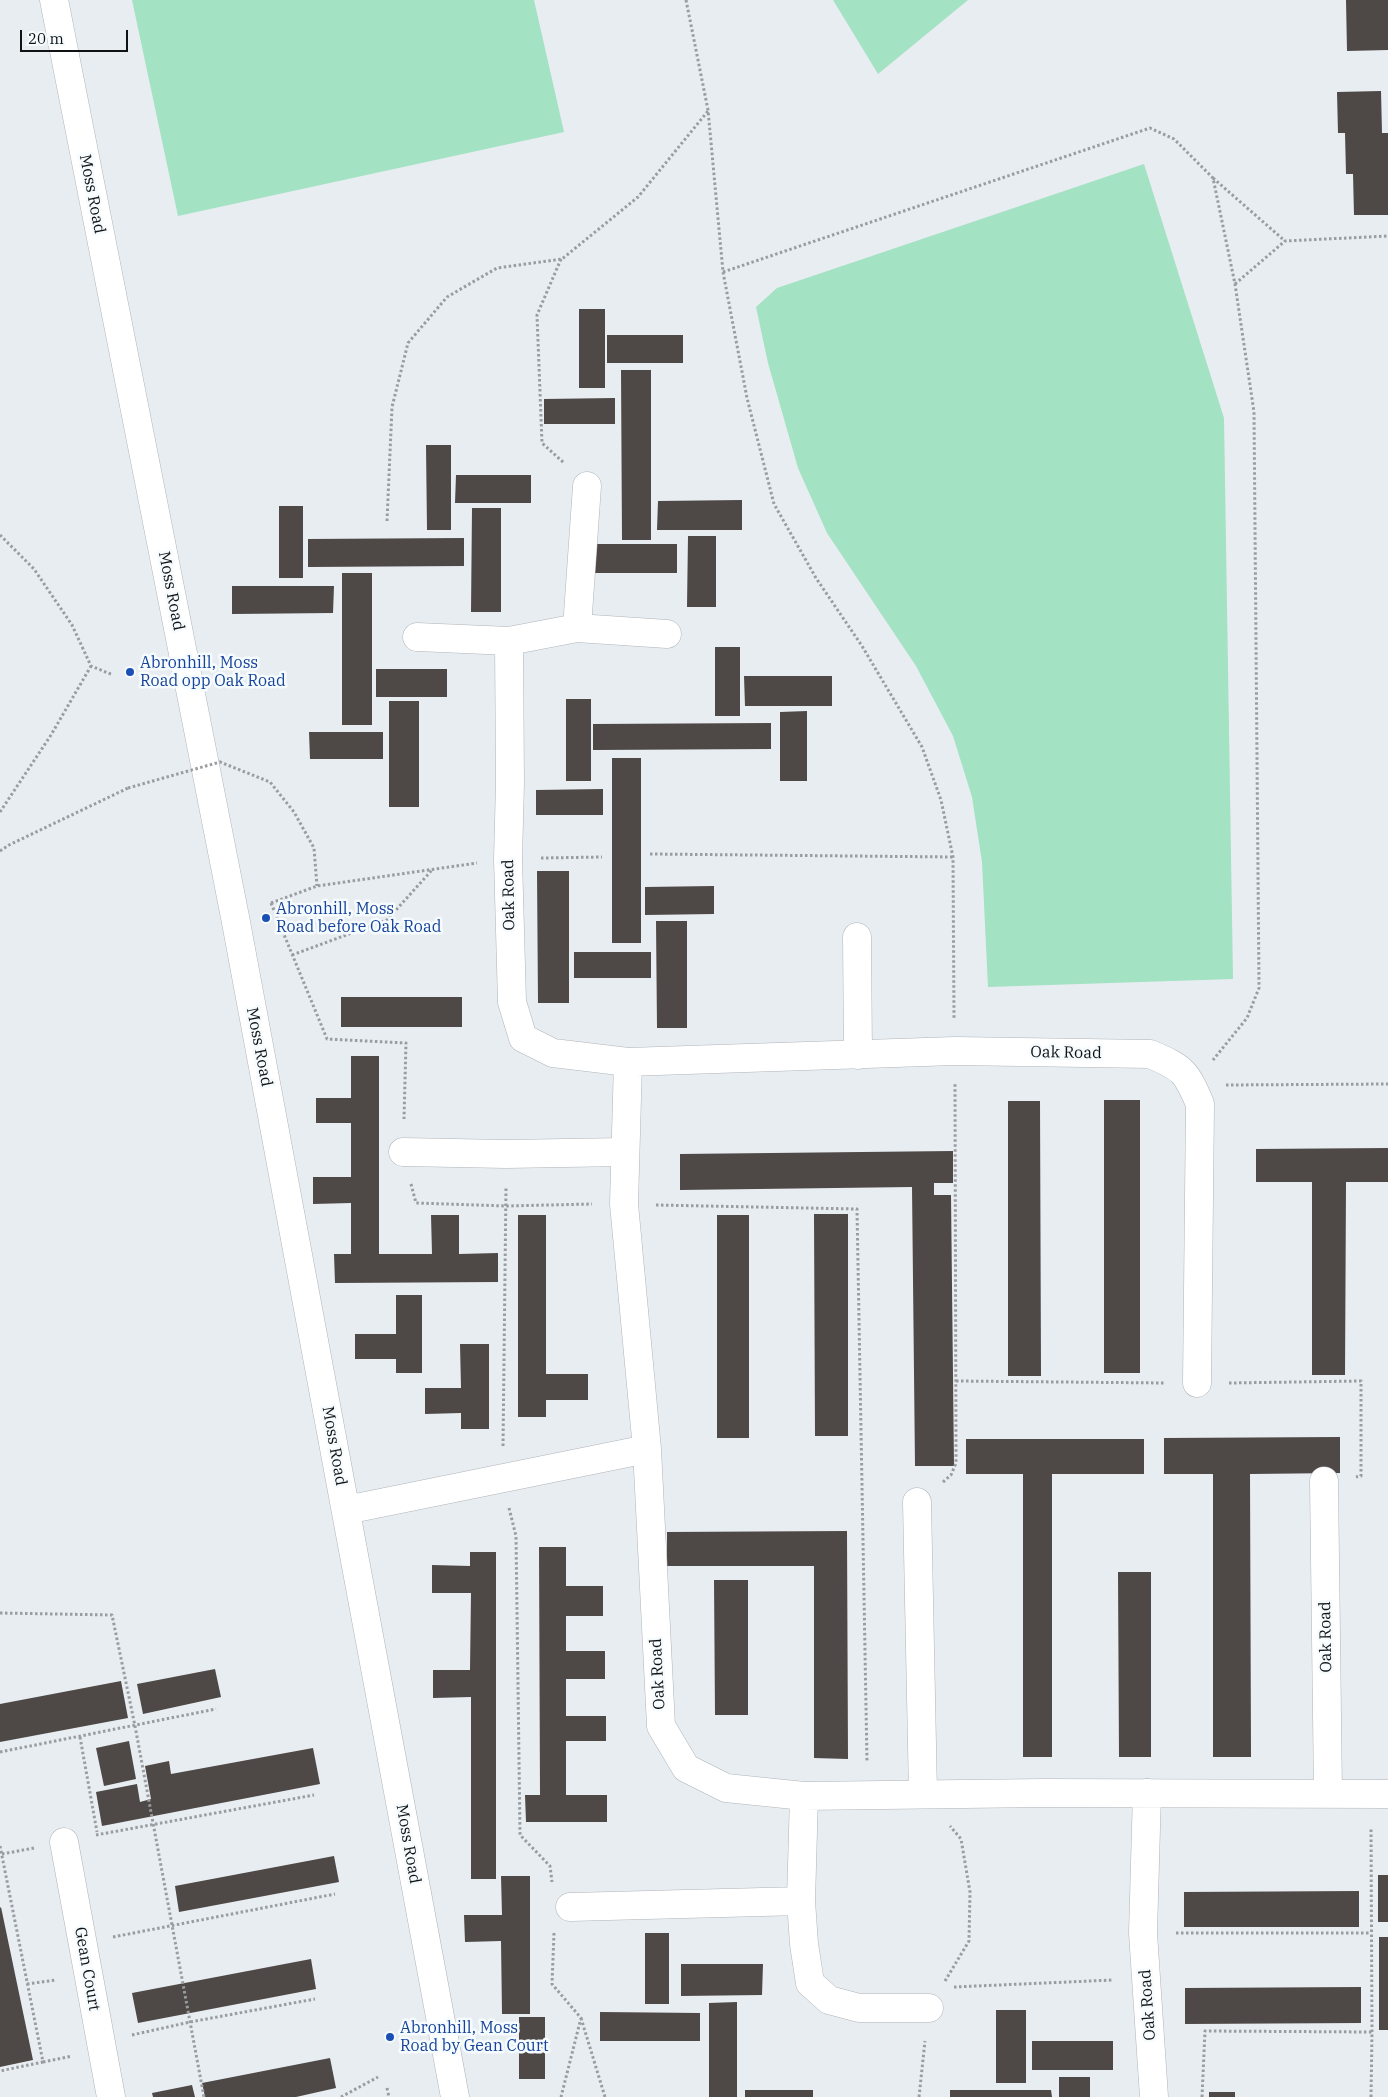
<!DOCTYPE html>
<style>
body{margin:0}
#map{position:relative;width:1388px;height:2097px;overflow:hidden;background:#e8edf2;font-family:"IBM Plex Serif",serif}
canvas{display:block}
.scale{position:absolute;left:20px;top:30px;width:108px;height:22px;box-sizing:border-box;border:2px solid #101214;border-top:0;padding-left:6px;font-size:15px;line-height:18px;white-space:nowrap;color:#101214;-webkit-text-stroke:4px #f6fbfe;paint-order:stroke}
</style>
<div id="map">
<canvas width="1388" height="2097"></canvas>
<div class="scale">20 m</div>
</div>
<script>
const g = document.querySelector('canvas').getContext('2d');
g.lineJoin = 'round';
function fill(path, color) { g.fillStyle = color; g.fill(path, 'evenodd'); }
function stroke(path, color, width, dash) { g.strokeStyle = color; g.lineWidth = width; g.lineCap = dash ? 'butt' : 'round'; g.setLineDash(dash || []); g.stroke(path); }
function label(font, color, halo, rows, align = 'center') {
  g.font = font + ' "IBM Plex Serif",serif'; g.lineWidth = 5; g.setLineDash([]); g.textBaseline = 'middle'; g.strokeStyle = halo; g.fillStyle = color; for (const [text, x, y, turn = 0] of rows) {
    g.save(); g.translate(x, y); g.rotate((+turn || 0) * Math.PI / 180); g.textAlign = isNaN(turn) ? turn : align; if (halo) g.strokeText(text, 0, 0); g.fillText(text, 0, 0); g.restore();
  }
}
fill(new Path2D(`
 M132 0H534L564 132 178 216Z
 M833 0H968L878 74Z
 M1144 164 1224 418 1233 979 988 987 982 862 972 797 953 736 916 666 827 533 798 468 768 363 756 307 777 288Z`), '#a3e2c2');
fill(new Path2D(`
 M1346 0H1388V50L1347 51Z
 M1381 91 1382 133H1388V215H1354L1353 174H1346L1345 133H1338L1337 92Z
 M579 309H605V388H579Z
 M607 335H683V363H607Z
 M621 370H651V540H622Z
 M615 398V424H544V399Z
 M426 445H451V530H427Z
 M456 475H531V503H455Z
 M742 500V530H657L658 501Z
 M279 506H303V578H279Z
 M472 508H501V612H471Z
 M688 536H716V607H687Z
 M464 538V566L308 567V539Z
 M583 544H677V573H583Z
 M342 573H372V725H342Z
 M232 586H334L333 613 232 614Z
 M715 647H740V716H715Z
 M376 669H447V697H376Z
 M744 676H832V706H745Z
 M566 699H591V781H566Z
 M389 701H419V807H389Z
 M807 711V781H780V712Z
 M771 723V749L593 750V724Z
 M309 732H383V759H310Z
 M612 758H641V943H612Z
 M603 789V815H536V790Z
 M537 871H569V1003H538Z
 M714 886V914L645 915V887Z
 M656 921H687V1028H657Z
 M574 952H651V978H574Z
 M341 997H462V1027H341Z
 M351 1056H379V1254H432L431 1215H459V1254L498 1253V1282L335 1283 334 1254H351V1203L313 1204V1177H351V1123H316V1098H351Z
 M1104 1100H1140V1373H1104Z
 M1008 1101H1040L1041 1376H1008Z
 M1388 1148V1182H1346L1345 1375H1312V1182H1256V1149Z
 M953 1151V1183H934V1195H951L954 1466H915L912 1187 680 1190V1154Z
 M814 1214H848V1436H815Z
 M518 1215H546V1374H588V1400H546V1417H518Z
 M717 1215H749V1438H717Z
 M396 1295H422V1373H396V1359H355V1334H396Z
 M460 1344H489V1429H461V1413L425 1414V1388H461Z
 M1340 1437V1473L1250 1474 1251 1757H1213V1474H1164V1438Z
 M966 1439H1144V1474H1052V1757H1023V1474H966Z
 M847 1531 848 1759 814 1758V1566H667V1532Z
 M539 1547H566V1586H603V1616H566V1651H605V1679H566V1716H606V1741H566V1795H607V1822H526L525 1795H540Z
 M470 1552H496V1879H471V1697L433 1698V1670H470L471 1593H432V1565L470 1566Z
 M1118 1572H1151V1757H1119Z
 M714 1580H748V1715H715Z
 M215 1669 221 1697 143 1714 137 1684Z
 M121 1681 128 1718 0 1742V1704Z
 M129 1741 136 1779 104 1786 96 1748Z
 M313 1748 320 1784 102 1826 96 1792 137 1784 140 1802 151 1799 145 1766 169 1761 171 1774Z
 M334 1856 339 1882 179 1912 175 1886Z
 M1378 1875H1388V1922H1378Z
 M501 1876H530V2014H502L501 1941 465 1942 464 1915H502Z
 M1359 1891V1927H1184V1892Z
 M1 1907 33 2060 0 2067V1908Z
 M645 1933H669V2004H645Z
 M1379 1937H1388V2030H1379Z
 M311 1959 316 1989 138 2023 132 1993Z
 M681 1964H763L762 1995 681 1996Z
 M1361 1987V2023L1185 2024V1988Z
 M737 2002V2097H709V2003Z
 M996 2010H1026V2083H996Z
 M600 2012 700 2013V2041H600Z
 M519 2017H545V2079H519Z
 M1032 2041H1113V2070H1032Z
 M330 2058 336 2088 296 2097H205L202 2083Z
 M1059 2077H1090V2097H1059Z
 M192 2085 195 2097H153L152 2093Z
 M745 2090H813V2097H745Z
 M950 2090H1051L1052 2097H950Z
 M1209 2092H1235V2097H1209Z`), '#4e4846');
const minor = new Path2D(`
 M54 0 235 917 455 2097
 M577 628 587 486
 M417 637 509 641 577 628 667 634
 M509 641 510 783 508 859 512 1002 523 1038 553 1053 628 1062 955 1051 1150 1054C1183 1068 1186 1071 1200 1104L1197 1383
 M857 937 858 1055
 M628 1062 624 1204 647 1449 661 1726 686 1768 726 1788 804 1796 1043 1793 1388 1794
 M403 1152 506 1154 624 1152
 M1324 1481 1328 1793
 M917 1502 923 1794
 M346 1510 647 1449
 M1147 1793 1143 1933 1154 2097
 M804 1796 801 1901 804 1944 810 1983 829 2000 859 2008H929
 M64 1842 111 2097
 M570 1907 801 1901`);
stroke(minor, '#afb4b8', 29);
stroke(new Path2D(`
 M686 0 708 110 723 272 747 398 774 504 816 578 862 646 922 747 941 800 953 857 954 1020
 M1213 178 1285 241
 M561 259 537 315 542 443 564 463
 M723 272 1150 128 1174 139 1213 178 1235 284 1254 412 1259 988 1247 1018 1213 1060
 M1235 284 1285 241 1388 236
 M387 521 392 407 408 343 447 297 497 268 562 259 638 197 708 111
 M0 535 34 569 72 625 91 666 113 675
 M0 812 51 735 91 666
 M0 851 9 845 128 788
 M650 854 953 857
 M541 858 602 857
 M271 903 327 1039 406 1043 404 1119
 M271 903 317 886 477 863
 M292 955 387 920 432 870
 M1226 1085 1388 1084
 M411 1184 416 1203 506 1206 592 1204
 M656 1205 857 1209 867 1762
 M956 1381 1166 1383
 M1229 1383 1361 1381V1476L1356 1477
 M503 1446 506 1187
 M943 1482 951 1475 956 1463 955 1083
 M509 1508 516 1536 520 1835 550 1866 552 1882
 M0 1613 112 1615 135 1726 204 2097
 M80 1737 97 1832
 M0 1752 216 1709
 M96 1835 314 1795
 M0 1846 43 2062 0 2071
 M2 1854 34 1848
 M554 1933 552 1984 581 2018 561 2097
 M1176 1933H1371
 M113 1937 335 1894
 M945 1981 969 1941 970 1892 961 1839 950 1826
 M27 1984 56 1980
 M954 1987 1113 1980
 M581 2018 605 2097
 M132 2035 190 2022 315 1999
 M43 2062 72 2056
 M387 2088 389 2097
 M341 2097 378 2077
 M919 2097 925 2041
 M1202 2097 1205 2031 1372 2032
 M1371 2097 1372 2032 1371 1827`), '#999ca0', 3, [2.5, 2.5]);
stroke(minor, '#fff', 28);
stroke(new Path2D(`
 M128 788 220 762 270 782 294 812 314 848 317 886`), '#999ca0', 3, [2.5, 2.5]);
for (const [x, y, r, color] of [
 [130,672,5,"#1a4fb4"],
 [266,918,5,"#1a4fb4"],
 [390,2037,5,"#1a4fb4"]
]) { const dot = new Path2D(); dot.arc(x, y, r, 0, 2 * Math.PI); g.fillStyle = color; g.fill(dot); stroke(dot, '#f6fbfe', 2); }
label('16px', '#101214', '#f6fbfe', [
 ["Moss Road",92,194,79],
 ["Moss Road",171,591,79],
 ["Oak Road",509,895,-91],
 ["Moss Road",259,1047,79],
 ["Oak Road",1066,1053,1],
 ["Moss Road",334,1446,80],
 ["Oak Road",1326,1637,-91],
 ["Oak Road",658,1674,-93],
 ["Moss Road",408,1844,80],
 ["Gean Court",87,1969,80],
 ["Oak Road",1148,2005,-94]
]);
label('16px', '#164399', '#f6fbfe', [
 ["Abronhill, Moss",140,663],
 ["Road opp Oak Road",140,681],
 ["Abronhill, Moss",276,909],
 ["Road before Oak Road",276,927],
 ["Abronhill, Moss",400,2028],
 ["Road by Gean Court",400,2046]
], 'left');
</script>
